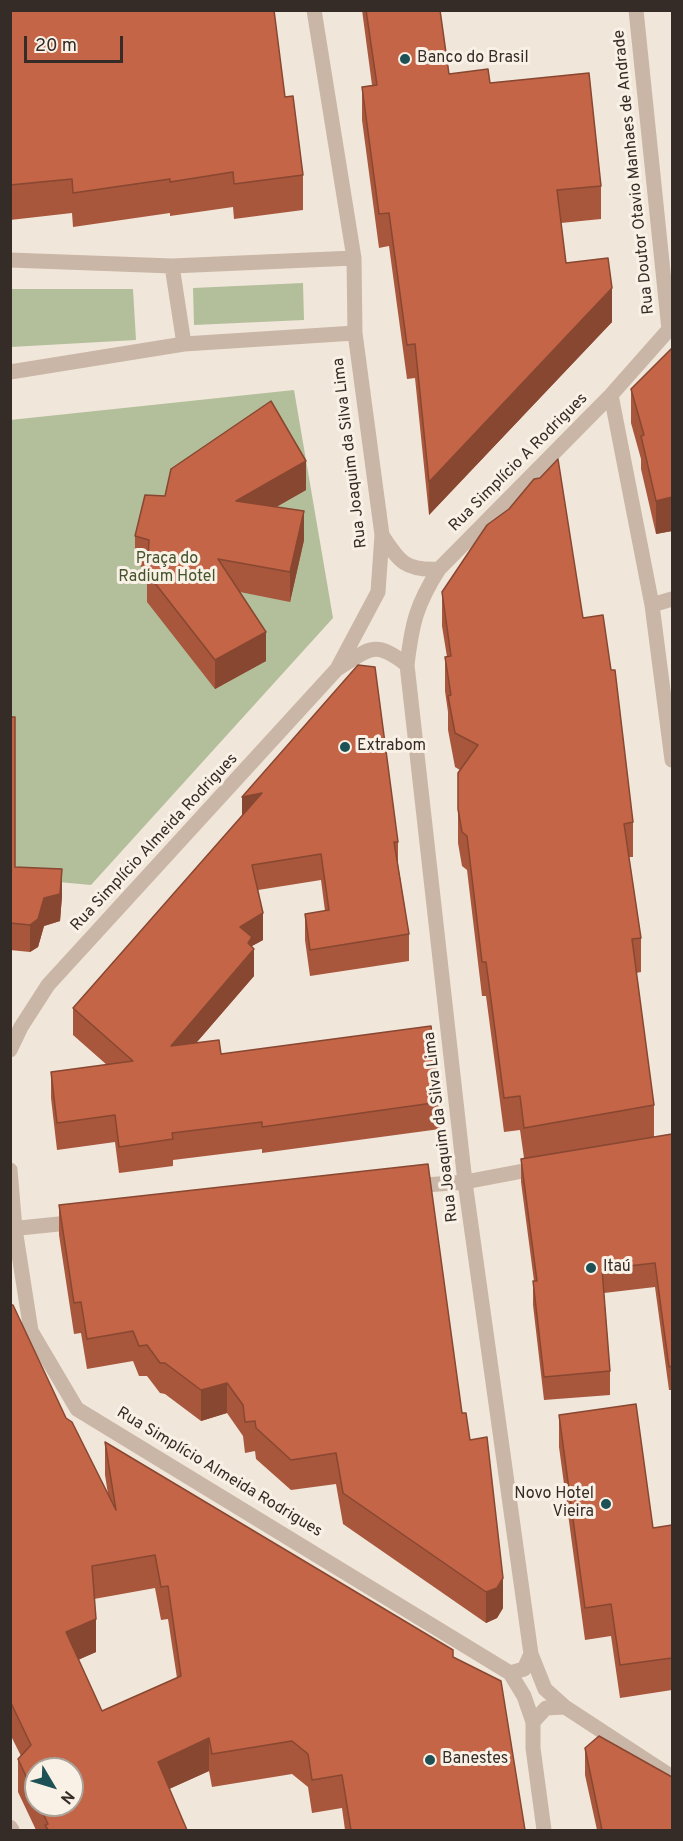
<!DOCTYPE html>
<meta charset="utf-8">
<style>
body{margin:0}
#map{position:relative;width:683px;height:1841px;overflow:hidden;background:#f1e6da;font-family:Overpass,sans-serif}
canvas{display:block}
.frame{position:absolute;inset:0;border:12px solid #352c27;pointer-events:none}
.north{position:absolute;left:24px;top:1757px;width:60px;height:60px;box-sizing:border-box;background:#f9f0e6;border:2px solid #aba29a;border-radius:50%;rotate:128deg;font-size:16px;font-weight:700;line-height:24px;text-align:center;color:#352c27}
.north::after{content:'';display:block;margin:auto;width:21px;height:27px;background:#1e5155;clip-path:polygon(50% 0,100% 100%,50% 72%,0 100%)}
.scale{position:absolute;left:24px;top:36px;width:99px;height:27px;box-sizing:border-box;border:3px solid #352c27;border-top:0;padding-left:8px;font-size:18px;line-height:21px;white-space:nowrap;color:#352c27;-webkit-text-stroke:4px #f9f0e6;paint-order:stroke}
</style>
<div id="map">
<canvas width="683" height="1841"></canvas>
<div class="frame"></div>
<div class="north">N</div>
<div class="scale">20 m</div>
</div>
<script>
const g = document.querySelector('canvas').getContext('2d');
g.lineJoin = 'round';
function fill(path, color) { g.fillStyle = color; g.fill(path, 'evenodd'); }
function stroke(path, color, width, dash) { g.strokeStyle = color; g.lineWidth = width; g.lineCap = dash ? 'butt' : 'round'; g.setLineDash(dash || []); g.stroke(path); }
function label(font, color, halo, rows, align = 'center') {
  g.font = font + ' Overpass,sans-serif'; g.lineWidth = 6; g.setLineDash([]); g.textBaseline = 'middle'; g.strokeStyle = halo; g.fillStyle = color; for (const [text, x, y, turn = 0] of rows) {
    g.save(); g.translate(x, y); g.rotate((+turn || 0) * Math.PI / 180); g.textAlign = isNaN(turn) ? turn : align; if (halo) g.strokeText(text, 0, 0); g.fillText(text, 0, 0); g.restore();
  }
}
fill(new Path2D(`
 M303 283 304 320 194 325 193 288Z
 M11 289H133L136 340 11 347Z
 M294 390 333 618 91 885 15 878 10 744V420Z`), '#b3bf9b');
stroke(new Path2D(`
 M636 10 669 330
 M10 260 172 266 354 258
 M172 266 184 344
 M10 372 184 344 355 333
 M611 395 652 605 672 760
 M382 535C399 562 406 571 439 569L611 395 672 326
 M439 569C416 605 412 624 407 665L465 1182 531 1654 524 1669 510 1673
 M652 605 672 599
 M337 669C370 649 374 639 407 665
 M10 1050 21 1027 48 985 337 669 378 592 382 535 355 333 354 258 314 10
 M10 1170 15 1229 31 1331 77 1409 510 1673 524 1696 533 1722
 M412 1186 465 1182 539 1168
 M10 1229 78 1222
 M531 1654 545 1689 565 1707 672 1777
 M10 1827 12 1830
 M544 1830 533 1748V1722L546 1708 565 1707`), '#c9b6a6', 15);
fill(new Path2D(`
 M10 10 285 97 303 175V210L234 219 233 207 170 216V213L73 227 72 213 10 220Z
 M362 10H440L449 74 490 83 601 186V219L561 223 566 263 612 322 429 515 415 378 407 379 389 246 379 248 362 120V87L372 85Z
 M671 10H672V39L671 20Z
 M672 348V531L656 534 641 469V459L631 423V389Z
 M306 490 276 507 304 540 290 602 240 592 266 661 215 689 147 602V568L135 565V536L165 496Z
 M442 592 583 618 633 822V857H629L641 938V972L636 973 654 1105V1137L672 1134V1390H669L655 1287 604 1293 610 1371V1395L544 1400 533 1305V1281H534L521 1182V1159L524 1158 520 1130 504 1132 486 996H482L467 870 462 866 458 843V773L460 770 455 767 448 730V712L445 691V657H447L442 626Z
 M10 717 15 867 62 896 60 921 44 926 38 947 30 952 10 950Z
 M242 816 398 842V864L409 934V961L310 976 305 940V914L325 911 321 880 258 890 263 940 252 946 254 976 197 1042 221 1054 440 1102V1129L262 1153V1149L173 1160V1166L119 1173 115 1142 57 1150 51 1098V1072L107 1065 73 1035V1008Z
 M59 1205 462 1413 470 1440 503 1608 497 1618 486 1623 343 1524 336 1484 291 1490 256 1459 255 1451 245 1453 243 1436 227 1413 201 1421 165 1394 160 1393 147 1376H139L133 1361 87 1369 81 1333 74 1334 59 1235Z
 M10 1305 66 1418 108 1494 105 1475V1442L453 1657 525 1830H345L342 1808 312 1813 308 1787 292 1774 212 1787 209 1771 169 1789 187 1830H36L18 1792V1759L21 1756 10 1734ZM155 1588 161 1620 168 1619 177 1678 102 1711 78 1660 96 1652 94 1599ZM36 1769 72 1805H36Z
 M559 1415 653 1528 672 1525V1690L620 1698 611 1636 585 1640 559 1447Z
 M585 1748 672 1830H597L585 1775Z`), '#a8573c');
fill(new Path2D(`
 M612 288V322L429 515V482Z
 M306 461V490L236 530V501Z
 M672 497V531L656 534V501Z
 M304 511V540L290 602V572Z
 M266 632V661L215 689V660Z
 M262 793 242 824V797Z
 M62 869V896L60 921 44 926 38 947 30 952V925L44 898Z
 M263 913V940L252 946V952L254 949V976L171 1072V1046L240 927Z
 M227 1383V1413L201 1421V1390Z
 M503 1578V1608L497 1618 486 1623V1592Z
 M96 1619V1652L66 1665V1632Z
 M209 1738V1771L158 1794V1762Z`), '#884731');
const building = new Path2D(`
 M10 10H274L285 97 293 96 303 175 234 184 233 172 170 182V179L73 193 72 179 10 185Z
 M366 10H440L449 74 488 69 490 83 589 73 601 186 557 190 566 263 608 258 612 288 429 482 415 344 407 345 389 213 379 214 362 87 377 85Z
 M672 348V497L656 501 641 436 644 435 631 389Z
 M271 401 306 461 236 501 304 511 290 572 218 559 266 632 215 660 147 573 149 540 135 536 145 495 165 496 171 469Z
 M558 459 583 618 603 615 611 670H615L633 822 624 824 641 938 632 939 654 1105 524 1128 520 1096 504 1098 486 962H482L467 836 462 832 458 809V773L478 745 455 733 448 696 451 695 445 657 451 656 442 592 487 525 509 509 534 479 540 478Z
 M358 665 375 667 398 842H394L409 934 310 950 305 914 329 910 321 854 252 865 263 913 240 927 252 937 248 943 254 949 171 1046 219 1040 221 1054 431 1026 440 1102 262 1127V1122L172 1133 173 1139 119 1147 115 1115 57 1123 51 1072 133 1061 73 1008 262 793 242 797Z
 M10 717H15V867L62 869 60 894 44 898 38 919 30 925 10 923Z
 M672 1134V1366L669 1367 655 1263 602 1269 610 1371 544 1377 533 1281H537L521 1159Z
 M428 1164 462 1413H466L470 1440 487 1437 503 1578 497 1588 486 1592 343 1493 336 1453 291 1460 256 1428 255 1421 245 1422 243 1405 227 1383 201 1390 165 1363H160L147 1345 139 1346 133 1331 87 1339 81 1302 74 1303 59 1205Z
 M10 1305H13L66 1418 72 1422 116 1510 105 1442 453 1650V1657L501 1681 525 1830H351L342 1775 312 1780 308 1754 292 1741 212 1754 209 1738 158 1762 187 1830H48L45 1825 48 1824 39 1805H72V1769H36V1798L18 1759 31 1745 10 1701ZM155 1555 161 1587 168 1586 181 1676 102 1711 66 1632 96 1619 92 1566Z
 M636 1404 653 1528 672 1525V1658L620 1665 611 1604 585 1608 559 1415Z
 M599 1736 672 1777V1830H602L585 1748Z`);
fill(building, '#c36546');
stroke(building, '#884731', 1.5);
for (const [x, y, r, color] of [
 [405,59,6,"#1e5155"],
 [345,747,6,"#1e5155"],
 [591,1268,6,"#1e5155"],
 [606,1504,6,"#1e5155"],
 [430,1760,6,"#1e5155"]
]) { const dot = new Path2D(); dot.arc(x, y, r, 0, 2 * Math.PI); g.fillStyle = color; g.fill(dot); stroke(dot, '#f9f0e6', 2); }
label('16px', '#352c27', '#f9f0e6', [
 ["Banco do Brasil",417,59],
 ["Extrabom",357,747],
 ["Itaú",603,1268],
 ["Novo Hotel",594,1495,"right"],
 ["Vieira",594,1513,"right"],
 ["Banestes",442,1760]
], 'left');
label('16px', '#352c27', '#f9f0e6', [
 ["Rua Doutor Otavio Manhaes de Andrade",635,172,-96],
 ["Rua Joaquim da Silva Lima",351,453,-97],
 ["Rua Simplício A Rodrigues",519,463,-45],
 ["Rua Simplício Almeida Rodrigues",155,843,-47],
 ["Rua Joaquim da Silva Lima",442,1127,-97],
 ["Rua Simplício Almeida Rodrigues",219,1473,31]
]);
label('16px', '#44532b', '#f9f0e6', [
 ["Praça do",167,560],
 ["Radium Hotel",167,578]
]);
</script>
